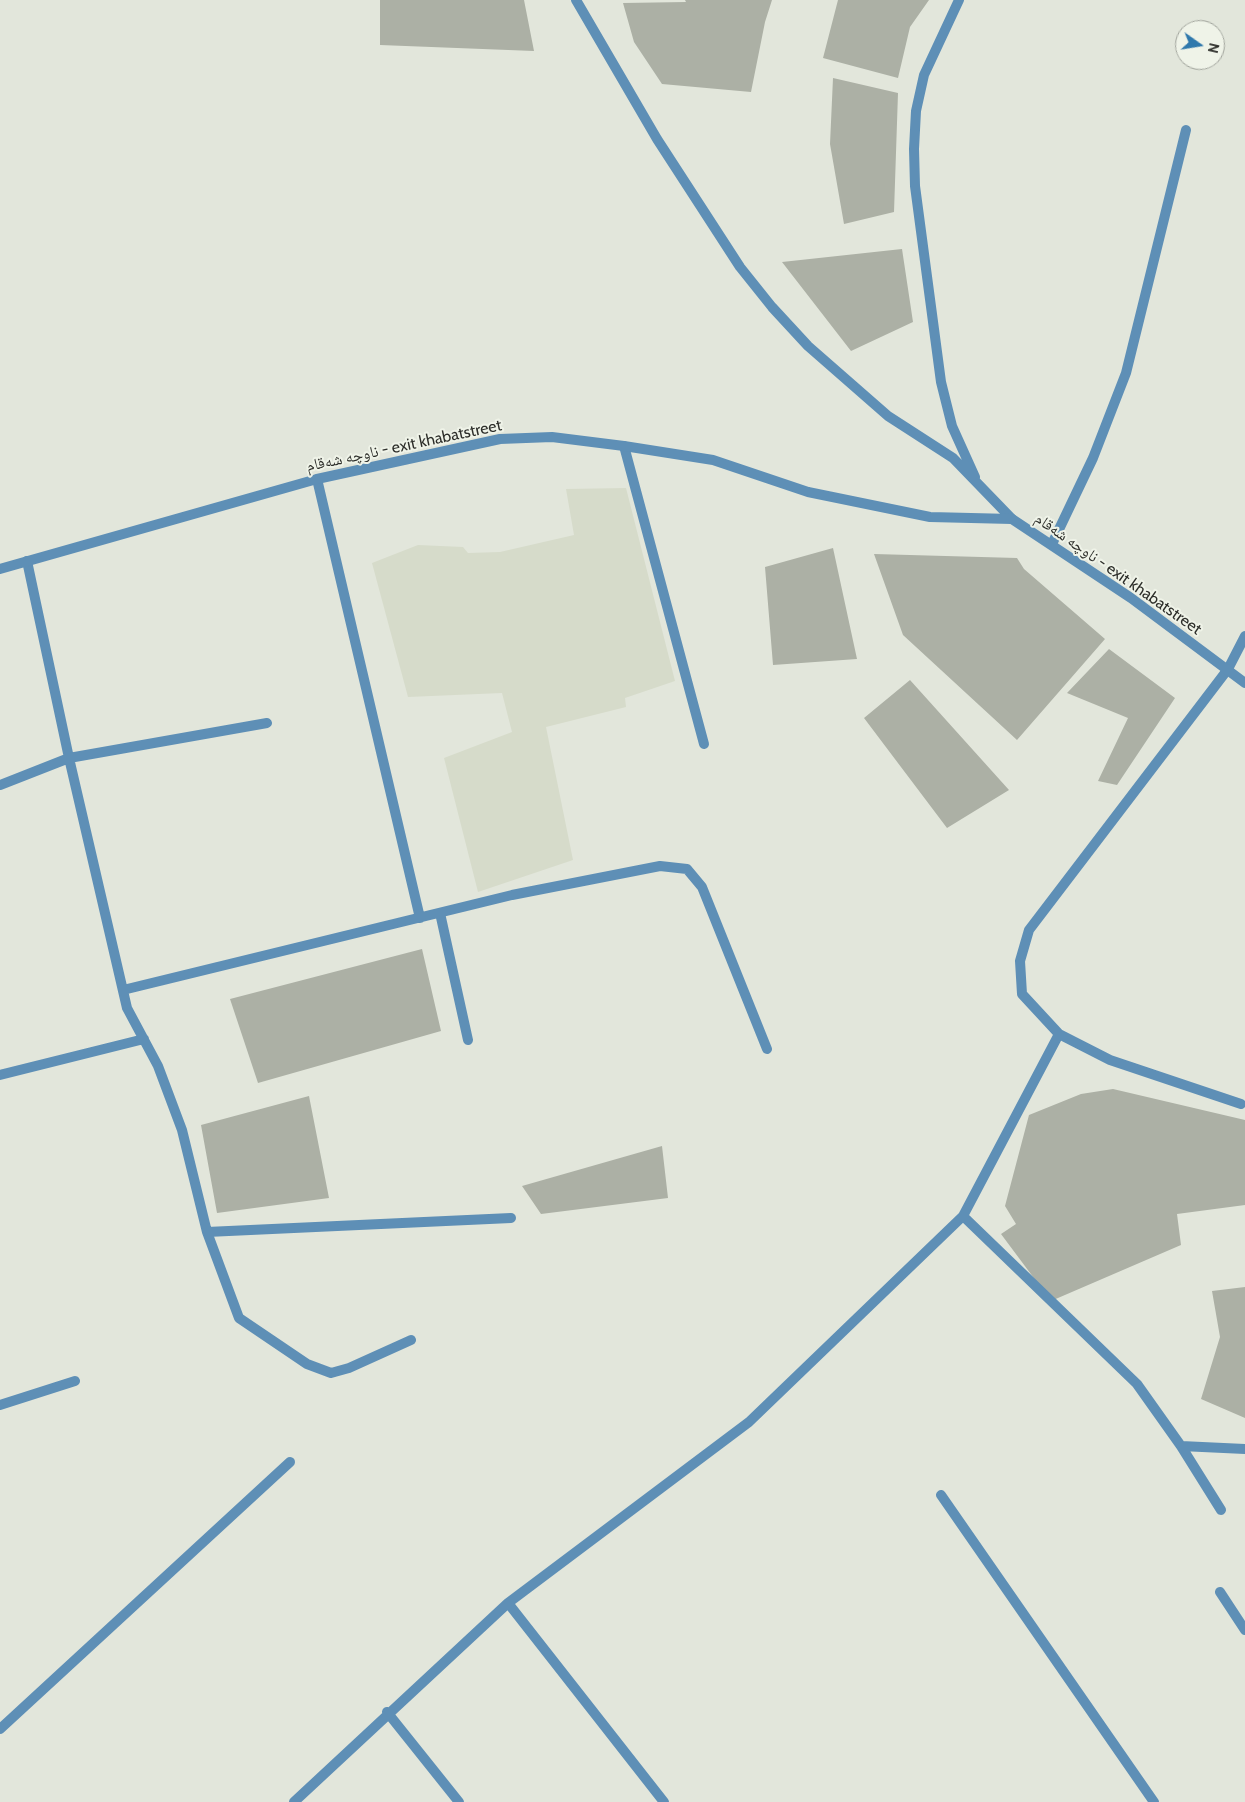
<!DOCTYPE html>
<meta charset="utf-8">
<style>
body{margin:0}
#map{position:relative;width:1245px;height:1802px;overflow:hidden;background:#e2e6db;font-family:Cabin,sans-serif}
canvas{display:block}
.north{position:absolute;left:1175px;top:20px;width:50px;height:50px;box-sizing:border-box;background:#eff3e8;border:1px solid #a1a49c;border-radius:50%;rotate:103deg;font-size:14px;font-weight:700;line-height:20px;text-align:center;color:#2d2e2a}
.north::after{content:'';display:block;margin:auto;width:18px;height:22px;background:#2f78ac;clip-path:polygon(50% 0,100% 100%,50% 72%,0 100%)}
</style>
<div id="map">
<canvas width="1245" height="1802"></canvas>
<div class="north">N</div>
</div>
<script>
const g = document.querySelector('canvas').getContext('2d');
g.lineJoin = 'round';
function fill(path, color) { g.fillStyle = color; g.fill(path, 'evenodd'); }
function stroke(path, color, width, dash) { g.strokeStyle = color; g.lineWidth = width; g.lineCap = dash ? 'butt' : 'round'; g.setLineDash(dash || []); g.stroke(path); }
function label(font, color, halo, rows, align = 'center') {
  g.font = font + ' Cabin,"Noto Naskh Arabic",sans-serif'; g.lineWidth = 4; g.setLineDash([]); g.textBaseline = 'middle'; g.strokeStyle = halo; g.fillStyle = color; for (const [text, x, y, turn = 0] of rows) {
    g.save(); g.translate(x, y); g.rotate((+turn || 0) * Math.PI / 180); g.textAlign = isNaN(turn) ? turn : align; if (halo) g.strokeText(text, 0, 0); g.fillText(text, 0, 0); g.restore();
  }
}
fill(new Path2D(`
 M626 488 675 681 625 698 626 707 546 727 573 860 478 892 444 758 512 732 502 693 408 697 372 563 418 545 463 547 468 553 500 552 574 535 566 489Z`), '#d6dbca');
fill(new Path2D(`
 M380 0H524L534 51 380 45Z
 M685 0H772L765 22 751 92 662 84 634 42 623 3 686 2Z
 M838 0H929L910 27 898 78 823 58Z
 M833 78 898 93 894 212 844 224 830 144Z
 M902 249 913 322 851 351 782 262Z
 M833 548 857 659 773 665 765 567Z
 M874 554 1017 558 1024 569 1105 639 1017 740 903 635Z
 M1109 649 1175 698 1117 785 1098 781 1128 718 1067 693Z
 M910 680 1009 790 947 828 864 718Z
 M422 949 441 1031 258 1083 230 999Z
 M1113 1089 1245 1120V1205L1177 1214 1181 1245 1051 1301 1001 1234 1016 1224 1005 1206 1029 1115 1081 1094Z
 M309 1096 329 1198 217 1213 201 1125Z
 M662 1146 668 1198 541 1214 522 1186Z
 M1245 1287V1418L1201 1399 1220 1337 1212 1291Z`), '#acb0a5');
stroke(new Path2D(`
 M624 446 704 744`), '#5e8fb6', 10);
stroke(new Path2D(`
 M576 0 657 139 740 267 772 307 808 346 888 416 953 458 1012 519
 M959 0 924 75 916 111 914 149 915 186 941 382 952 426 975 477
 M317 479 420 918
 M1052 544 1093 458 1126 373 1186 130
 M27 561 69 758 127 1008 158 1066 182 1130 207 1232 239 1318 307 1364 331 1373 349 1368 411 1340
 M0 785 69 758 267 723
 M440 913 468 1040
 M123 990 512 895 660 866 687 869 702 887 767 1049
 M0 1075 144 1039
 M1241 1104 1110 1060 1059 1034 1022 994 1020 961 1029 930 1228 669 1245 636
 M963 1216 1137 1384 1181 1446 1245 1449
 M207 1232 511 1218
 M0 1405 75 1381
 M1181 1446 1221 1510
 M941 1495 1154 1802
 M1220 1592 1245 1630
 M508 1603 664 1802
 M387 1712 459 1802
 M0 1729 290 1462
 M294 1802 508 1603 749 1422 963 1216 1059 1034`), '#5e8fb6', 10);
stroke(new Path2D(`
 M0 569 317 479 500 439 552 437 624 446 713 460 808 492 930 517 1012 519 1131 598 1245 683`), '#5e8fb6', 10);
label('16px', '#2d2e2a', '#eff3e8', [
 ["ناوچە شەقام - exit khabatstreet",404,446,-12],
 ["ناوچە شەقام - exit khabatstreet",1118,574,35]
]);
</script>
